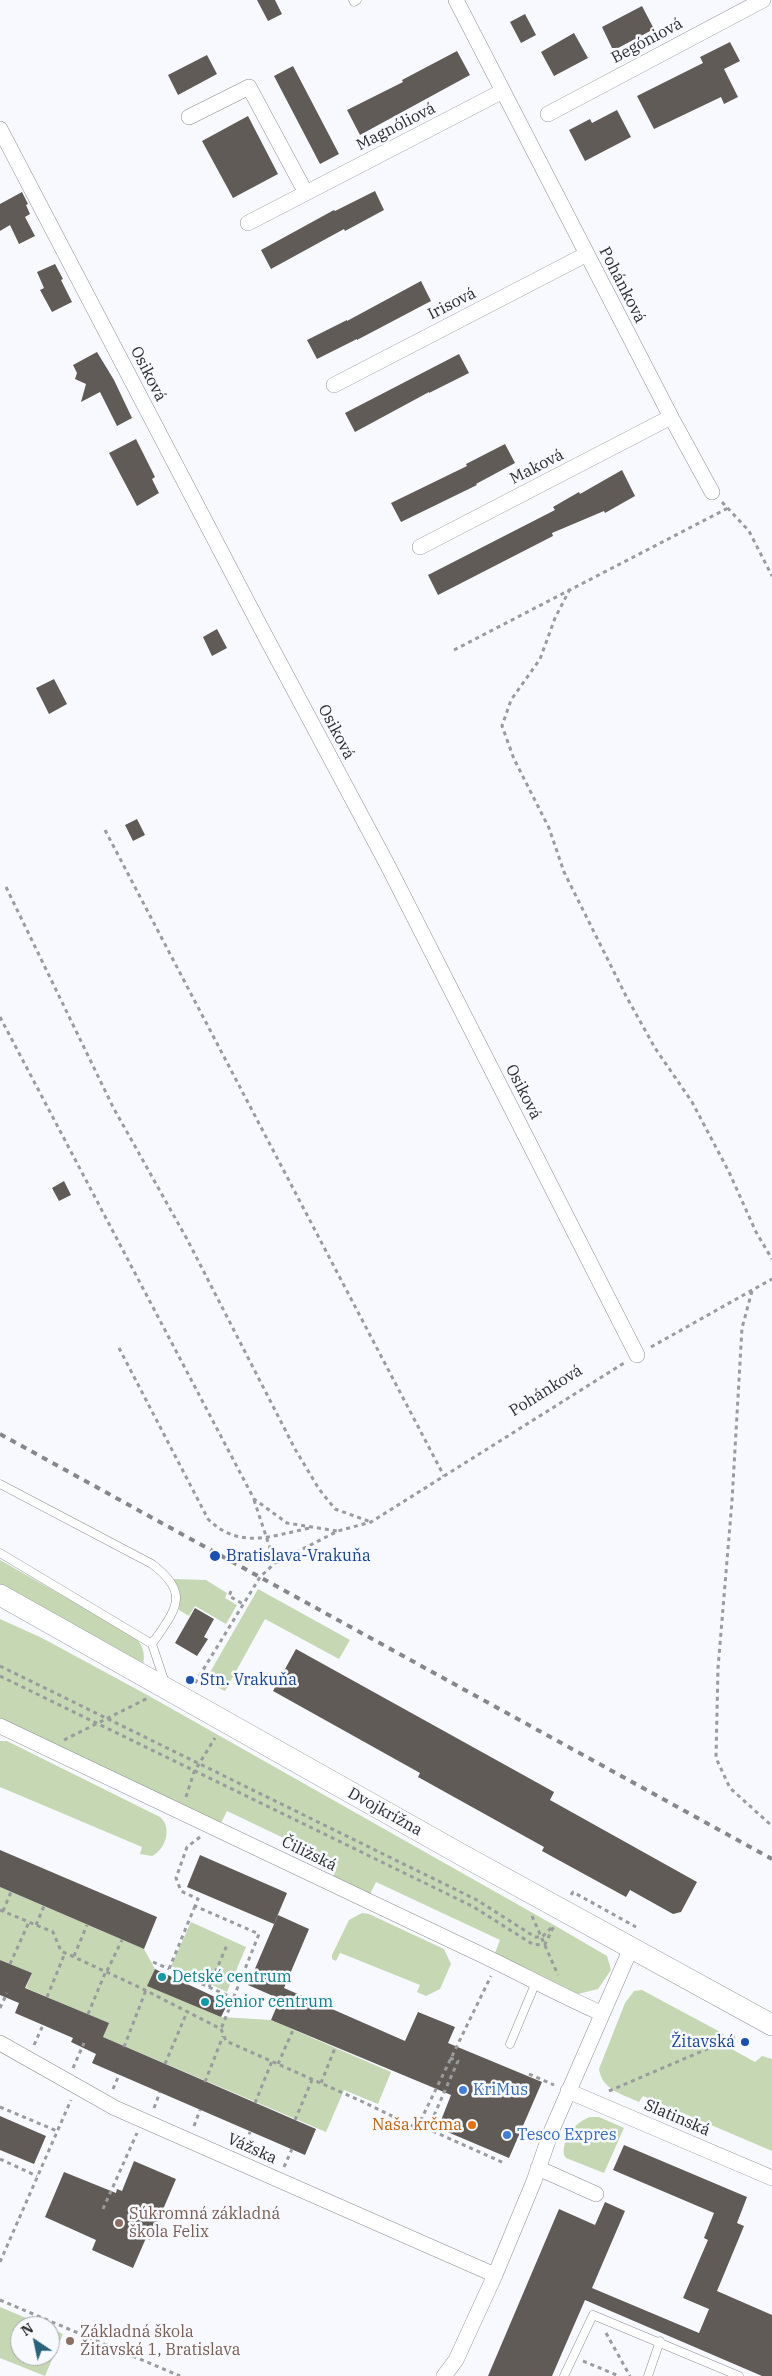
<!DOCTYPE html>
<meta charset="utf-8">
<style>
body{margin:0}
#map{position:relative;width:772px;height:2376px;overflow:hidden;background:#f7f9fe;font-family:"IBM Plex Serif",serif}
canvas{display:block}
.north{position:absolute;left:10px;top:2316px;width:50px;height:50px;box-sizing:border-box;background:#f7f9fe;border:1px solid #a5a7ab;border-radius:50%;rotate:326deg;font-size:14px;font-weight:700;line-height:20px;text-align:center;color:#2b2c2e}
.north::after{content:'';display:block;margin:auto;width:18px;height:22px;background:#28637b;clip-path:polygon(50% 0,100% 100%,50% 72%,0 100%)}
</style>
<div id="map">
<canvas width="772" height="2376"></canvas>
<div class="north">N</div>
</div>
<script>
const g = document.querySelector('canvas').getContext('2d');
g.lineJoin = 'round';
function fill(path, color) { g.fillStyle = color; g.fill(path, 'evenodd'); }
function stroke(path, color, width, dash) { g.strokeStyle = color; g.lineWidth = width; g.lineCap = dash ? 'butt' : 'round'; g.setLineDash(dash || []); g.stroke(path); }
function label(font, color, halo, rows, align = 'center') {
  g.font = font + ' "IBM Plex Serif",serif'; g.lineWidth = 5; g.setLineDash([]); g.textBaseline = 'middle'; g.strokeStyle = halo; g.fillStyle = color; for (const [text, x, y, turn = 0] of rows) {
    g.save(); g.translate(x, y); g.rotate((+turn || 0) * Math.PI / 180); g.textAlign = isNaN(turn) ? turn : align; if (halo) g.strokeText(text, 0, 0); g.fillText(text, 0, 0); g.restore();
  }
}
fill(new Path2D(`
 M0 1560 135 1637C144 1647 145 1654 143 1666L0 1585Z
 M174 1579 206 1580 227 1593 225 1598 237 1605 226 1624 195 1606 189 1616 179 1610 180 1593Z
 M258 1589 350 1640 339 1659 265 1619 225 1691 205 1681Z
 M0 1619 42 1638 151 1697 554 1925 607 1956 611 1970 598 1989 578 1994 495 1953 500 1940 376 1882 370 1894 333 1877 338 1864 227 1811 221 1823 0 1718Z
 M0 1741H7L160 1817C173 1828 165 1850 152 1856L140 1854 142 1847 0 1787Z
 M0 1887 144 1949 155 1969 148 1986 221 2017 271 2020 391 2072 378 2104 344 2090 326 2132 103 2037 108 2023 26 1988 32 1973 0 1960Z
 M362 1913 369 1914 444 1949 451 1964 440 1989 426 1996 417 1992 420 1985 348 1956 340 1953 336 1961 332 1959V1955L349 1920Z
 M191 1922 246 1947 227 1992 171 1966Z
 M642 1990 724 2034 719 2042 755 2062 762 2056 772 2059V2151L643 2096 639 2102C622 2094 602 2090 599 2069L625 2003 634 1991Z
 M590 2117H599L624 2128 604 2173 566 2158 564 2155C562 2139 575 2122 590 2117Z
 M0 2307 45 2326H20V2356H50V2328L63 2334 45 2376 0 2358Z`), '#c6d8b3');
fill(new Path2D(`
 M257 0H275L282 14 268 21Z
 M642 6 654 29 618 48H612L602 27Z
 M525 14 536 35 521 43 510 22Z
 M574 33 588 58 554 76 541 52Z
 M730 42 740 61 724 69 738 97 724 104 721 97 654 129 637 96 703 63 700 57Z
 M457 51 470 75 360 135 347 110 403 82 402 80Z
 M207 55 217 74 178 95 168 75Z
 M293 66 339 154 320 164 274 76Z
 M617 110 631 137 585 161 569 130 590 119 592 123Z
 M248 116 278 174 233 198 202 141Z
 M375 191 384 210 345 231 344 229 271 269 261 250 334 210 335 211Z
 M22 192 28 204 26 205 30 214 25 217 35 236 19 244 10 225 0 231V204Z
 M55 264 63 279 61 280 72 302 52 312 40 290 44 288 37 272Z
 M421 281 431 301 357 340V339L317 359 307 340 347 320V321Z
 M97 352 114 380 132 418 117 426 100 392 81 402 86 384 75 379 77 373 73 365Z
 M459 354 469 373 429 393V392L355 432 345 413Z
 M136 439 155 477 152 479 159 493 137 506 109 453Z
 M505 444 515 463 476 484 477 485 401 522 391 503 467 466 466 464Z
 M622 470 635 496 605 513 604 511 552 533 553 536 438 595 428 575 555 510 553 507 579 492 580 494Z
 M217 629 227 648 212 656 203 637Z
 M54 679 67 704 49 714 36 688Z
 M137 819 145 835 133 841 125 825Z
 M64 1181 71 1195 59 1201 52 1188Z
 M195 1608 214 1619 204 1637 208 1639 197 1656 175 1643Z
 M296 1649 554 1792 550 1800 697 1882 681 1912 673 1914 630 1890 626 1897 542 1851 544 1847 418 1777 420 1773 273 1691Z
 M0 1850 157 1917 144 1949 0 1887Z
 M200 1855 287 1893 274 1924 187 1887Z
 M278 1915 309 1929 284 1988 405 2041 418 2012 455 2027 448 2043 542 2082 509 2158 438 2128 451 2095 271 2020 280 1999 248 1985Z
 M0 1960 32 1973 25 1988 109 2023 103 2037 316 2129 305 2155 92 2063 96 2054 71 2042 73 2038 15 2013 19 2003 0 1995Z
 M155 1969 228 2003 221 2017 147 1986Z
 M0 2116 46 2136 34 2164 0 2150Z
 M624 2145 747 2197 737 2223 744 2226 717 2291 772 2315V2376H762L585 2300 552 2376H488L559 2209 595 2225 605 2202 625 2211 592 2288 699 2333 709 2309 683 2298 708 2240 704 2238 714 2213 613 2170Z
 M134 2161 176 2179 150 2240 146 2238 133 2268 92 2250 96 2240 45 2217 64 2172 116 2193 117 2189 122 2191Z`), '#605b57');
const lane = new Path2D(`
 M353 0 354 2 357 0
 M0 1484 152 1564C192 1594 175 1610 152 1644L0 1553
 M154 1640 152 1644 165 1683
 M510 2044 536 1982
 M564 2376 593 2315 739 2376
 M648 2376 660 2341`);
const street = new Path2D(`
 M456 0 671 417 712 492
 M548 114 763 0
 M189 117 249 87 306 193 503 91
 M0 129 261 628 387 864 637 1355
 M248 223 306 193
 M334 385 587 254
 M420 547 671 417
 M0 1726C155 1800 310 1873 465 1947 511 1968 555 1993 601 2013
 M0 2043 115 2108 495 2275
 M568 2091 772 2178
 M538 2168 596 2194
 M444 2376 456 2360 495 2275 534 2181 551 2132 631 1948`);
const secondary = new Path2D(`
 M0 1595 462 1855 772 2025`);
stroke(lane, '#8b8e93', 9);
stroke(street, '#8b8e93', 16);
stroke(secondary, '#8b8e93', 22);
stroke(new Path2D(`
 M722 502 749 531 772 576
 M570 589 555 618 540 659 511 700 502 726 514 759 549 828 564 872 626 996 655 1048 692 1102 729 1172 756 1232 772 1259
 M454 650 728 508
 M105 830 444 1476
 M6 887 113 1107 188 1241 295 1449 319 1489 335 1509 371 1522
 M0 1017 254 1499 287 1523 337 1531
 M752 1291 742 1328 732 1501 718 1668 716 1758 730 1788 772 1826
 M651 1347 772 1279
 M119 1348 208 1519C239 1550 271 1536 310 1528
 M254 1500 275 1563
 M231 1591 229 1596 243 1604
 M0 1666 477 1900 535 1937H542L554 1925
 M0 1676 472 1906 534 1945 545 1944 554 1926
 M195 1683 260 1577 275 1563 338 1531 371 1522 624 1363
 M64 1740 148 1698
 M186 1797 194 1772 215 1738
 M200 1837 187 1847 176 1878 181 1891 198 1899 195 1906 259 1934 221 2029
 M571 1895 573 1892 636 1927
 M195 1906 169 1969 233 1998
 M0 1910 53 1932 61 1951 141 1988 221 2029 226 2041 361 2101 423 2131
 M3 1911 11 1892
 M532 1916 558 1975
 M36 1925 44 1906
 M74 1956 87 1925
 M153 1962 169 1969
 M10 1964 29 1922
 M107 1971 122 1940
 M209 1987 227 1945
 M47 1997 65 1953
 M0 2008 7 1993
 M88 2014 106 1971
 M34 2045 43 2025
 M124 2047 146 1990
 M450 2058 458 2061 428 2129 504 2163
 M165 2064 187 2012
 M278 2064 293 2030
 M73 2068 84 2043
 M529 2074 554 2085
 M205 2082 223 2036
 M321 2083 335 2048
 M113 2089 119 2075
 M609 2091 735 2037
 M255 2103 272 2061
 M0 2107 57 2131
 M154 2108 160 2092
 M295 2120 312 2080
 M194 2126 200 2110
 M417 2128 491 1976
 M243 2149 250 2132
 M0 2159 37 2176
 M284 2167 292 2149
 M103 2209 137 2133
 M0 2262 71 2100
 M0 2300 180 2376
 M606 2333 630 2376
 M583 2361 619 2376`), '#999b9e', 3, [4, 4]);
stroke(lane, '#fff', 8);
stroke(street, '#fff', 15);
stroke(secondary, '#fff', 21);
stroke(new Path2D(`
 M0 1434 772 1859`), '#85878a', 4, [6, 6]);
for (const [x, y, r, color] of [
 [215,1556,6,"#1a4fb4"],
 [190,1680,5,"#1a4fb4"],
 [162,1977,5,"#0f9aa8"],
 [205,2002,5,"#0f9aa8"],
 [745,2042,5,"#1a4fb4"],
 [463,2090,5,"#3f7fe0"],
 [472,2125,5,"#e8710a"],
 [507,2135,5,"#3f7fe0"],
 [119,2223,5,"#8d6e63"],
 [70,2341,5,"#8d6e63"]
]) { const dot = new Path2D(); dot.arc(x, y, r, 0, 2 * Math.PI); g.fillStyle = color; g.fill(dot); stroke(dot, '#f7f9fe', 2); }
label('16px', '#2b2c2e', '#f7f9fe', [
 ["Begóniová",647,41,-28],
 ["Magnóliová",396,127,-27],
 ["Pohánková",622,285,63],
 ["Irisová",452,304,-27],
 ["Osiková",148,374,63],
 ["Maková",537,467,-27],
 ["Osiková",336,732,62],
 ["Osiková",523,1092,63],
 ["Pohánková",546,1391,-32],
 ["Dvojkrížna",385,1812,29],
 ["Čiližská",309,1854,26],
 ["Slatinská",677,2118,23],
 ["Vážska",252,2149,24]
]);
label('16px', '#164399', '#f7f9fe', [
 ["Bratislava-Vrakuňa",226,1556],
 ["Stn. Vrakuňa",200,1680],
 ["Žitavská",735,2042,"right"]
], 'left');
label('16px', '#0d838f', '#f7f9fe', [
 ["Detské centrum",172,1977],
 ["Senior centrum",215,2002]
], 'left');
label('16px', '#366cbe', '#f7f9fe', [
 ["KriMus",473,2090],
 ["Tesco Expres",517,2135]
], 'left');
label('16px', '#c56008', '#f7f9fe', [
 ["Naša krčma",462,2125]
], 'right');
label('16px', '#785e54', '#f7f9fe', [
 ["Súkromná základná",129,2214],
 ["škola Felix",129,2232],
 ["Základná škola",80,2332],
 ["Žitavská 1, Bratislava",80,2350]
], 'left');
</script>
